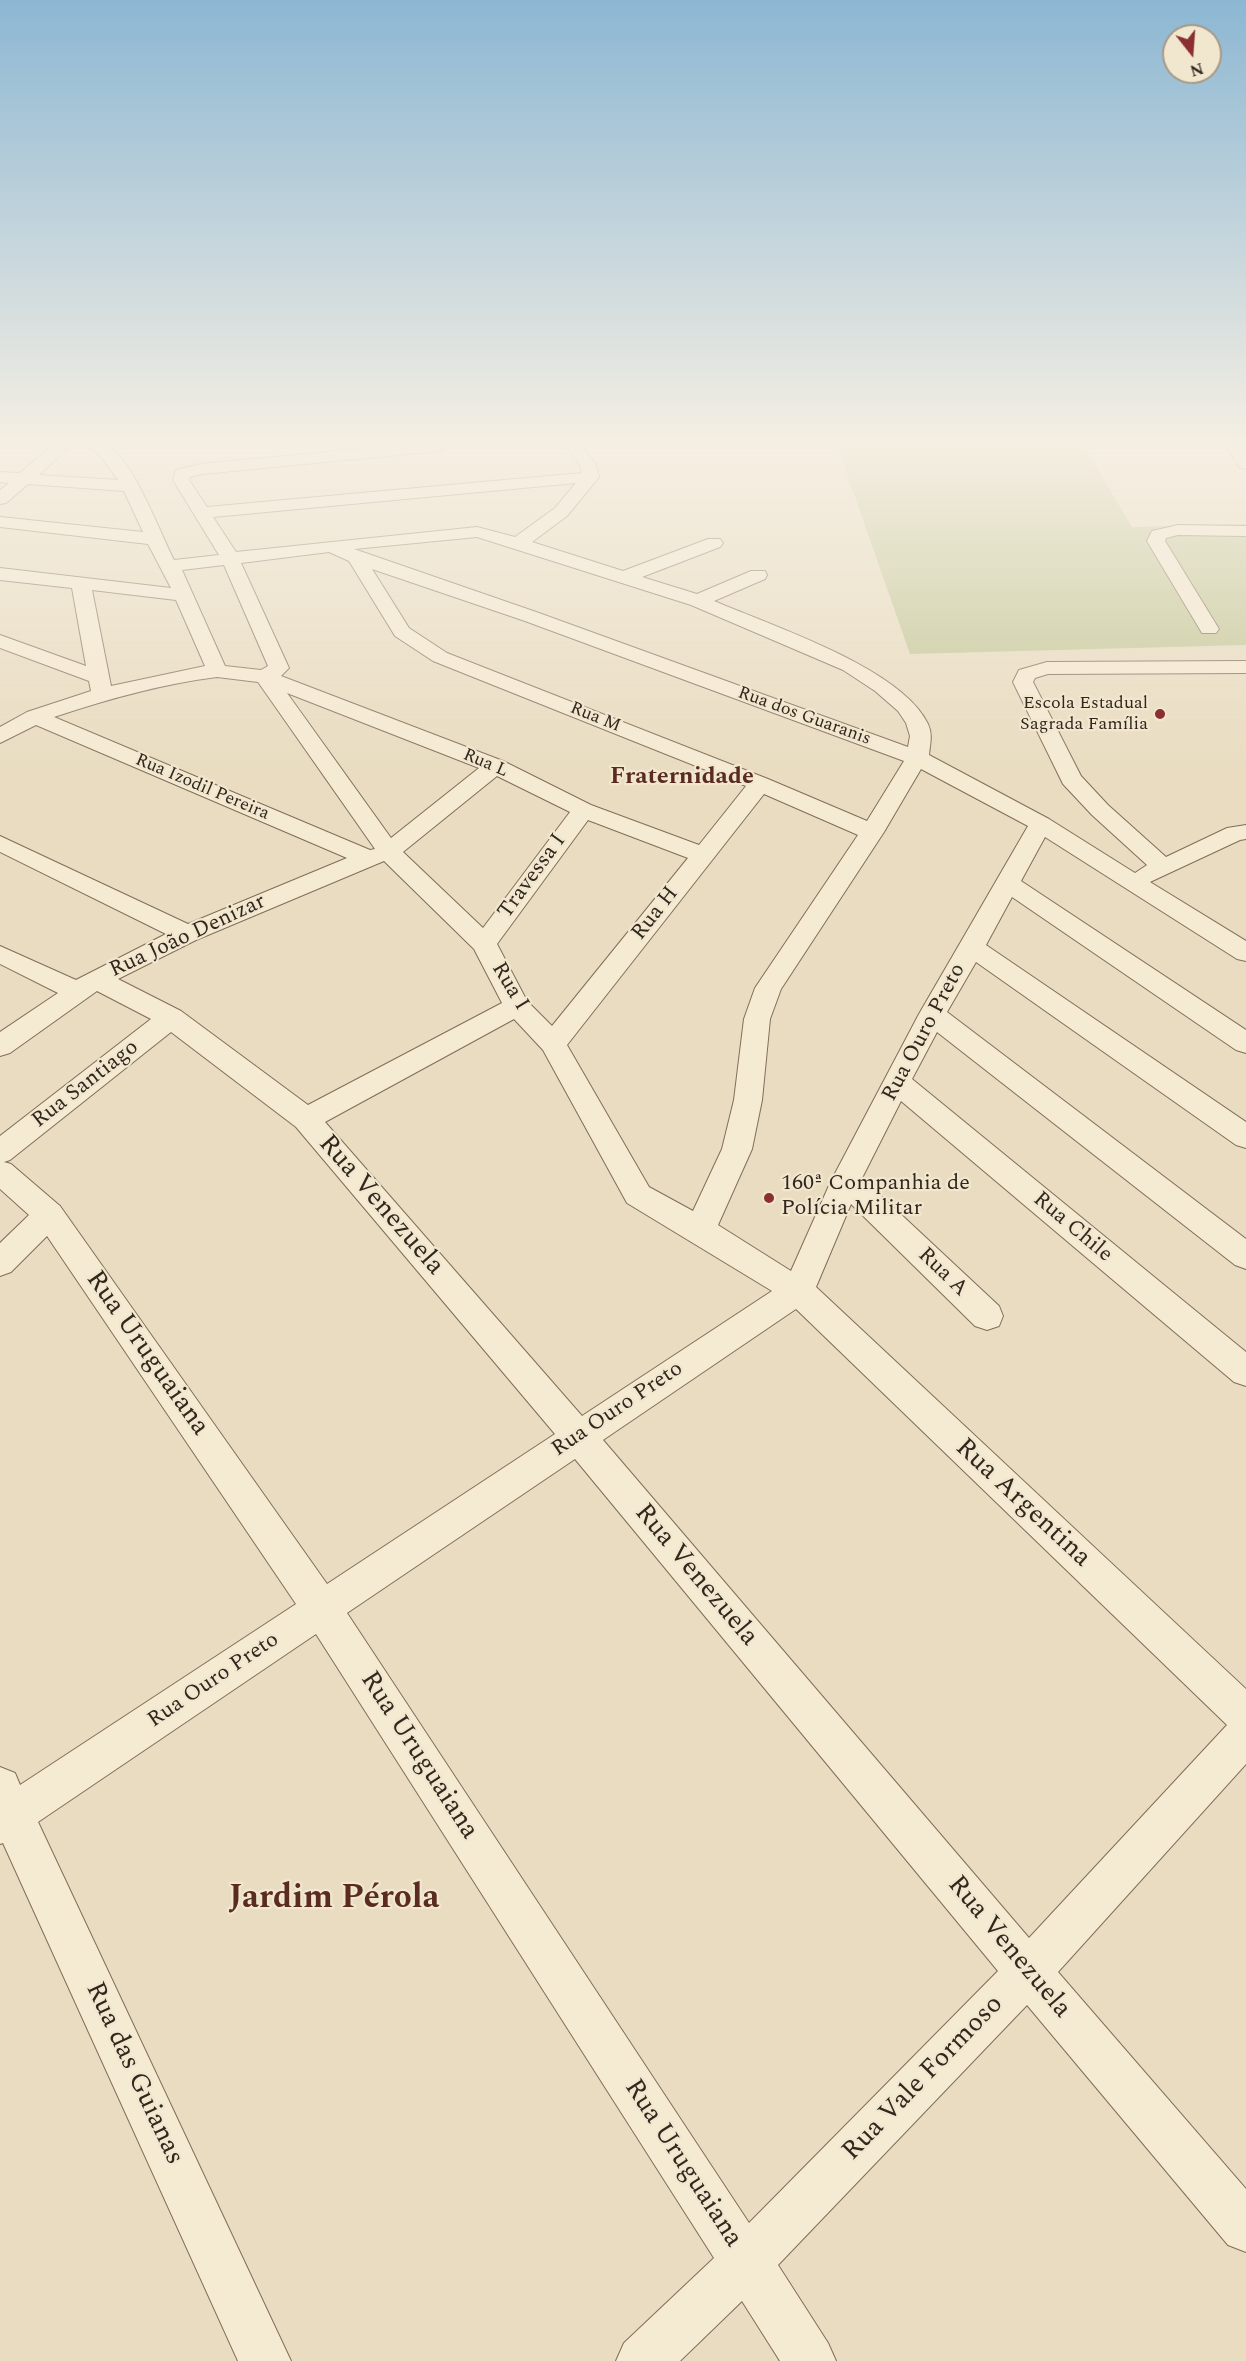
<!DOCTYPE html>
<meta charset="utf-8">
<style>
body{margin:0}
#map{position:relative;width:1246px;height:2361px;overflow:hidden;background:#e9dcc0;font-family:Spectral,serif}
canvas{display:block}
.north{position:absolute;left:1162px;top:24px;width:60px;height:60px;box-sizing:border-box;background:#f1e7cf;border:2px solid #a59a88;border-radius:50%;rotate:163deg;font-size:16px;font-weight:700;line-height:24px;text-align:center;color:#32261d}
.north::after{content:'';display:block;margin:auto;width:21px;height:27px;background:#8a2f32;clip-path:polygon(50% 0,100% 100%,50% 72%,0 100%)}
</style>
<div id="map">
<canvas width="1246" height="2361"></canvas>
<div class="north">N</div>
</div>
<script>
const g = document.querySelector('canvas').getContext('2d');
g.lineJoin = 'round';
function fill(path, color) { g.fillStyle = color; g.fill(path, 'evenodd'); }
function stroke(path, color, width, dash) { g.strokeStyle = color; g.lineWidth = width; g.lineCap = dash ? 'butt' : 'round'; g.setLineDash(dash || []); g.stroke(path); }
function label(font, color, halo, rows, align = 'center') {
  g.font = font + ' Spectral,serif'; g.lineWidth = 4.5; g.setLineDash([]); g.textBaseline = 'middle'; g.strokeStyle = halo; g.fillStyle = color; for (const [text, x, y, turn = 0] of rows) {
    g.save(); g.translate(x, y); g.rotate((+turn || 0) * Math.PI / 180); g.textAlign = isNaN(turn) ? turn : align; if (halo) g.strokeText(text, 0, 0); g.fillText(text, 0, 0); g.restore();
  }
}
fill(new Path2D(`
 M837 446H1084L1132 527 1246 524V645L910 654Z`), '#c2c696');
const minor = new Path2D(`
 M52 446H70L39 475 118 480 102 458 89 446C94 446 103 445 108 447 131 455 162 537 174 560L219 555 173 480 176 470 201 464 387 446H448L440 451 202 474 190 477 189 480 207 507 582 473 580 465 566 446H582L596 465 599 477 567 516 532 542 623 571 708 539H720L723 543 720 547 642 577 697 594 751 571H765L767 575 765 579 714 601C770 625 902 668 928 724 933 735 930 744 929 755L1049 819 1135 873 1147 865 1092 815 1063 784 1013 682 1019 670 1047 662 1246 661V673L1048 674 1035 678 1033 682 1081 776 1108 805 1166 857 1227 828 1246 825V839L1240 840 1150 882 1246 941V961L1237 959 1045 837 1021 881 1246 1030V1053L1236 1050 1012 897 986 945 1246 1122V1148L1236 1145 976 962 947 1012 1246 1239V1269L1235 1265 937 1032 912 1079 1246 1352V1386L1234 1382 901 1101 862 1178 999 1306 1003 1316 999 1326 987 1330 975 1326 851 1204 816 1287 1246 1689V1764L1058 1972 1246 2189V2252L1228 2245 1027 2005 778 2265 828 2343 836 2361H780L742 2301 680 2361H616L624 2343 714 2258 316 1634 38 1822 291 2361H238L3 1843 0 1844V1767L15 1773 20 1785 296 1604 47 1236 11 1272 0 1276V1243L29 1215 0 1189V1136L151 1019 97 991 10 1053 0 1056V1032L58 993 0 964V946L76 980 166 934 0 852V836L188 924 347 858 36 725 0 743V727L27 712 91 691 89 681 0 648V635L86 666 72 588 0 580V568L171 588 148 544 0 527V517L143 532 124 491 28 484 6 503 0 504V490L9 483 0 482V472L20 473ZM576 483 555 508 515 537 477 527 236 552 213 517ZM477 537 691 605 843 670 875 691 898 711 906 723 910 736 908 747 539 613 354 549ZM329 552 349 561 395 636 433 661 746 786 699 845 591 805 503 761 281 676 289 668 241 563ZM224 565 268 666 261 670 225 666 182 570ZM372 569 525 621 904 761 867 821 768 779 447 653 409 628ZM92 590 176 600 205 666 111 686ZM217 677 258 682 375 849 370 850 54 717C108 699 161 684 217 677ZM287 693 479 768 391 838ZM921 769 1028 826 919 1014 831 1181 791 1271 718 1225 752 1149 762 1100 770 1019 781 989 884 832ZM497 776 570 812 483 928 403 852ZM764 794 858 835 755 988 744 1019 734 1100 722 1149 693 1211 649 1187 567 1045ZM588 820 688 858 552 1026 527 1001 497 944ZM384 861 474 949 502 1003 308 1105 181 1011 118 979 196 940ZM514 1019 543 1050 627 1203 772 1291 582 1416 325 1122ZM171 1032 296 1127 555 1434 327 1584 60 1206 11 1164 4 1162 10 1160ZM796 1309 1227 1725 1029 1938 603 1440ZM575 1459 998 1971 749 2223 347 1613Z
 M1226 446H1242L1246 452V469L1240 468Z
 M1178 525 1246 526V536L1178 535 1166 538 1165 541 1219 629 1216 633H1202L1147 541 1152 531Z`);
stroke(minor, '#816d5a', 2);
fill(minor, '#f5ead2');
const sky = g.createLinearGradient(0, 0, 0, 777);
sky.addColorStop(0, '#8cb7d3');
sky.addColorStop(0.57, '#f5efe3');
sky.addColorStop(1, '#f5efe300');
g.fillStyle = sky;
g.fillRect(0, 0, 1246, 777);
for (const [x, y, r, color] of [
 [1160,714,6,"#8a2f32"],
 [769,1198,6,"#8a2f32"]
]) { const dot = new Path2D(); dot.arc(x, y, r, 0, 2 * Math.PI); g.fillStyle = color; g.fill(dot); stroke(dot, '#f1e7cf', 2); }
label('18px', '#32261d', '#f1e7cf', [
 ["Escola Estadual",1148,704],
 ["Sagrada Família",1148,725]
], 'right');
label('18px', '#32261d', '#f1e7cf', [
 ["Rua dos Guaranis",804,717,20],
 ["Rua M",595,718,22],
 ["Rua L",485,764,23],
 ["Rua Izodil Pereira",202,788,23]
]);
label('22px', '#32261d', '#f1e7cf', [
 ["Travessa I",533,877,-54],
 ["Rua H",656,914,-52],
 ["Rua João Denizar",188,937,-25],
 ["Rua I",509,987,59],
 ["Rua Ouro Preto",925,1033,-62],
 ["Rua Santiago",86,1085,-38],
 ["Rua Chile",1072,1228,40],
 ["Rua A",942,1273,44],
 ["Rua Ouro Preto",618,1410,-34],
 ["Rua Ouro Preto",214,1681,-34]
]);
label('22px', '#32261d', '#f1e7cf', [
 ["160ª Companhia de",781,1185],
 ["Polícia Militar",781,1210]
], 'left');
label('bold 24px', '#5a2b20', '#f1e7cf', [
 ["Fraternidade",682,778]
]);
label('27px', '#32261d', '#f1e7cf', [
 ["Rua Venezuela",380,1206,49],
 ["Rua Uruguaiana",146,1354,55],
 ["Rua Argentina",1022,1504,43],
 ["Rua Venezuela",695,1576,50],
 ["Rua Uruguaiana",418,1756,57],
 ["Rua Venezuela",1008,1948,50],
 ["Rua das Guianas",133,2074,65],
 ["Rua Vale Formoso",924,2079,-46],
 ["Rua Uruguaiana",682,2164,57]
]);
label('bold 33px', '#5a2b20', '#f1e7cf', [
 ["Jardim Pérola",334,1901]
]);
</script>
